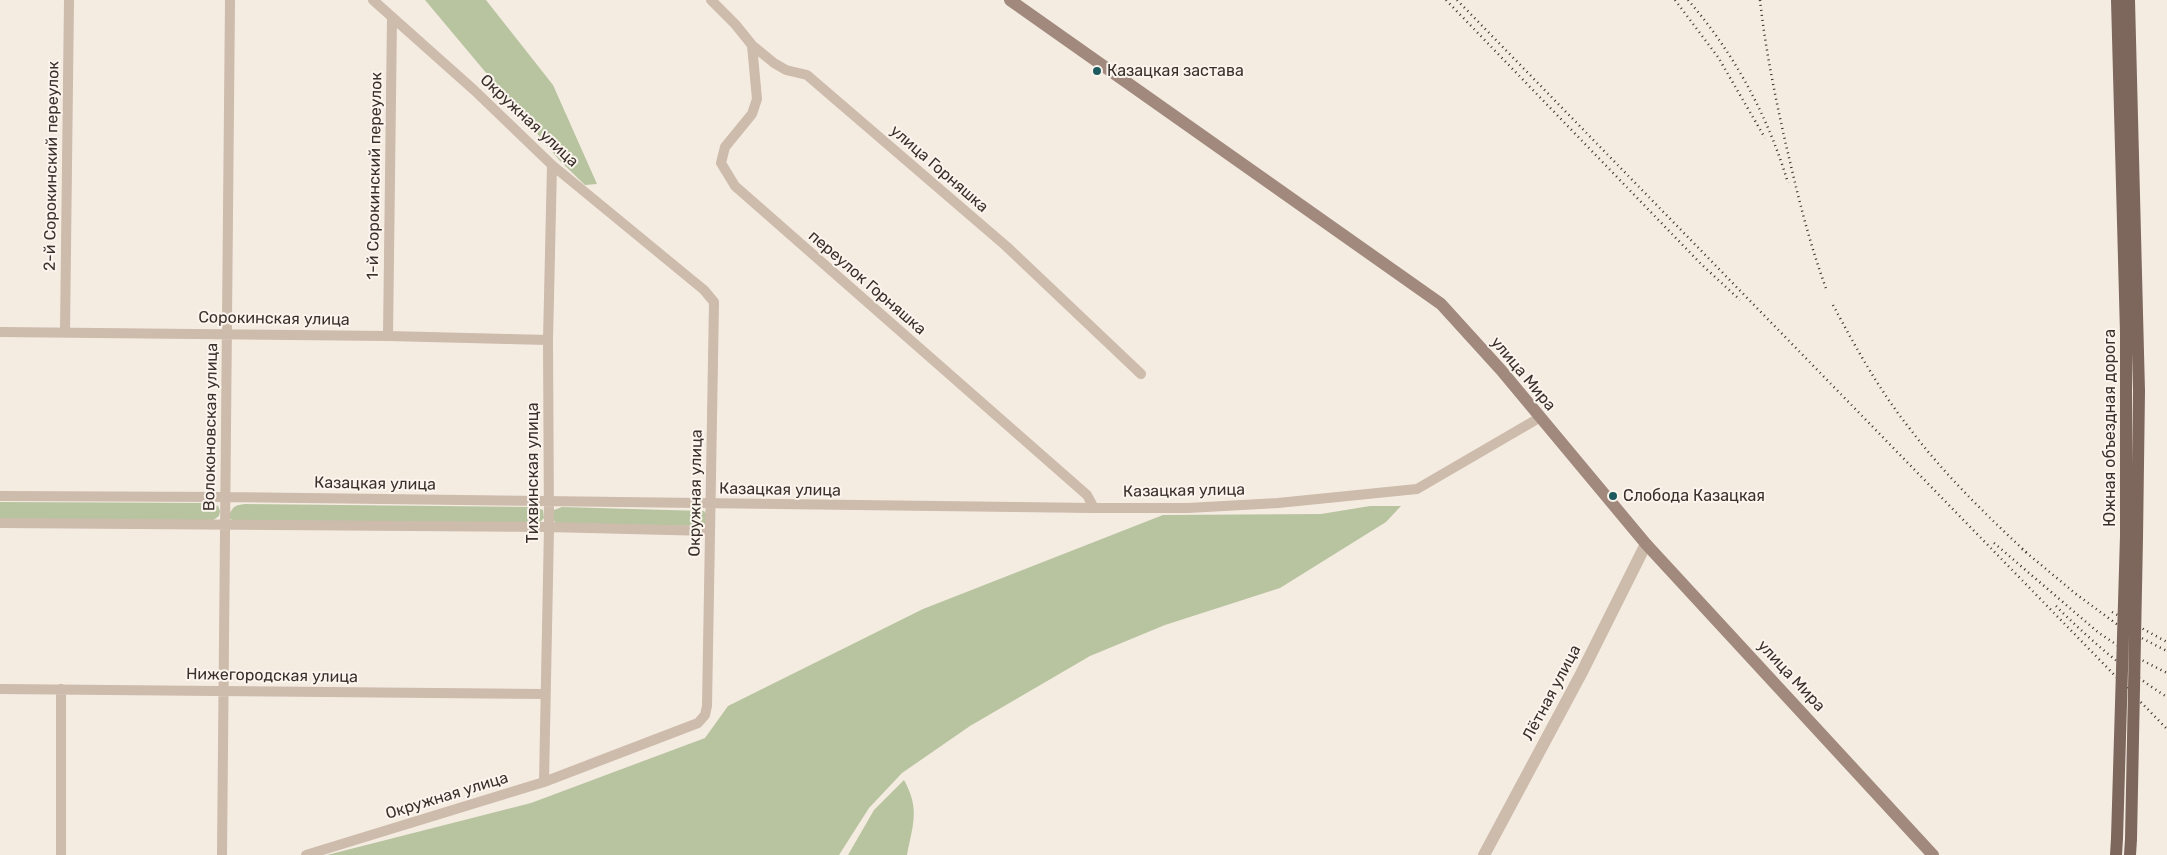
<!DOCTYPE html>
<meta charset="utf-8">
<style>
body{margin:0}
canvas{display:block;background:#f4ebe1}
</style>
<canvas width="2167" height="855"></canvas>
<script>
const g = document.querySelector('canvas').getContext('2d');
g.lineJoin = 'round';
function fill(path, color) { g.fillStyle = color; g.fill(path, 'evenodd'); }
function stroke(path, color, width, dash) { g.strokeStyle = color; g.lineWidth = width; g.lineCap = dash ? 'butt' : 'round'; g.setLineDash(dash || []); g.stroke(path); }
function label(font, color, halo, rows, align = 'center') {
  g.font = font + ' Rubik,sans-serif'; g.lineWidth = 4; g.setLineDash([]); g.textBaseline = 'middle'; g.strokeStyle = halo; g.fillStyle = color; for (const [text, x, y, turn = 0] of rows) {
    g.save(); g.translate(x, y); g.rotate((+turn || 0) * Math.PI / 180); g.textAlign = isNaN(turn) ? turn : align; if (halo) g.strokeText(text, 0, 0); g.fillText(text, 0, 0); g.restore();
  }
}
fill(new Path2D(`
 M425 0H486L553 85 597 184 585 185 560 161Z
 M0 502 211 503 218 506 220 511 219 516 212 521 0 520Z
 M245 504 534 507 543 510 544 518 539 523 239 522 230 519 229 515C233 506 236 505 245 504Z
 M1370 506H1401L1386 522 1280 588 1165 625 1090 656 970 726 902 773 869 808 839 855H327L531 803 705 738 728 706 923 609 1163 515 1321 514Z
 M562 507 704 511 707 515V524L696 526 556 523 551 517 554 510Z
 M904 780C920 809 913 824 907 855H848L874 810Z`), '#b8c4a0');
stroke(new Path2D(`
 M711 0 735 24 752 45 774 63 786 70 807 75 1006 246 1141 374
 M752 45 757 99 752 114 725 147 721 163 735 186 1087 495 1094 508
 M0 332 388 336 548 340
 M65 332 69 0
 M388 336 392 17
 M0 496 225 497 1094 508H1188L1278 503 1417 489 1539 418
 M0 523 549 527 709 531
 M0 689 544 694
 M544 782 549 527 548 340 552 165
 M61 855V689
 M222 855 230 0
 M306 855 544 782 698 723 705 715 707 706 714 302 704 290 552 165 474 90 373 0`), '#cdbbac', 10);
stroke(new Path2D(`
 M1484 855 1581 674 1646 544`), '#cdbbac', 12);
stroke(new Path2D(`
 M1010 0 1441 304 1501 370 1646 544 1933 855`), '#a18a7d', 12);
stroke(new Path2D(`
 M2117 0 2126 333V536
 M2129 0 2139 391 2137 538
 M2116 855 2117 838
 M2130 855 2131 839`), '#7d675c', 12);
stroke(new Path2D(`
 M1446 0 1701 264 1740 300
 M1457 0 2167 729
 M1675 0 1718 57 1765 138
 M1688 0C1734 53 1768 116 1788 183
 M1760 0C1765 46 1774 91 1784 136 1796 188 1808 240 1827 291
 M1833 305C1855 346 1878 388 1907 425 1942 472 1984 513 2027 553
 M1994 543 2099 633 2132 655 2167 673
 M2022 549 2076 594 2122 628 2167 651
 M2056 606C2090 640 2126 671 2167 697
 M2112 612 2167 642`), '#3b302b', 2.5, [1, 4]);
stroke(new Path2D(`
 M2117 838 2126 536
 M2131 839 2137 538`), '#7d675c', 12);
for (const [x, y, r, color] of [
 [1097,71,5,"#1f5a5e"],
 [1613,496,5,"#1f5a5e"]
]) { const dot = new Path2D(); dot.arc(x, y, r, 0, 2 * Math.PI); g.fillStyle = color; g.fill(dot); stroke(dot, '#fbf5ee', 2); }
label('16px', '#3b302b', '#fbf5ee', [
 ["Казацкая застава",1107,71],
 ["Слобода Казацкая",1623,496]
], 'left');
label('16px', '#3b302b', '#fbf5ee', [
 ["Окружная улица",529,121,43],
 ["2-й Сорокинский переулок",52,166,-89],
 ["улица Горняшка",939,169,41],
 ["1-й Сорокинский переулок",375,176,-89],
 ["переулок Горняшка",867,283,41],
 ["Сорокинская улица",274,319,1],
 ["улица Мира",1523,374,50],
 ["Волоконовская улица",211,427,-89],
 ["Южная объездная дорога",2110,428,-90],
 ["Тихвинская улица",533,473,-90],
 ["Казацкая улица",375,484,1],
 ["Казацкая улица",780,490,1],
 ["Казацкая улица",1184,491,-1],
 ["Окружная улица",696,493,-89],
 ["Нижегородская улица",272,676,1],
 ["улица Мира",1791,676,47],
 ["Лётная улица",1552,693,-62],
 ["Окружная улица",447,796,-17]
]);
</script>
